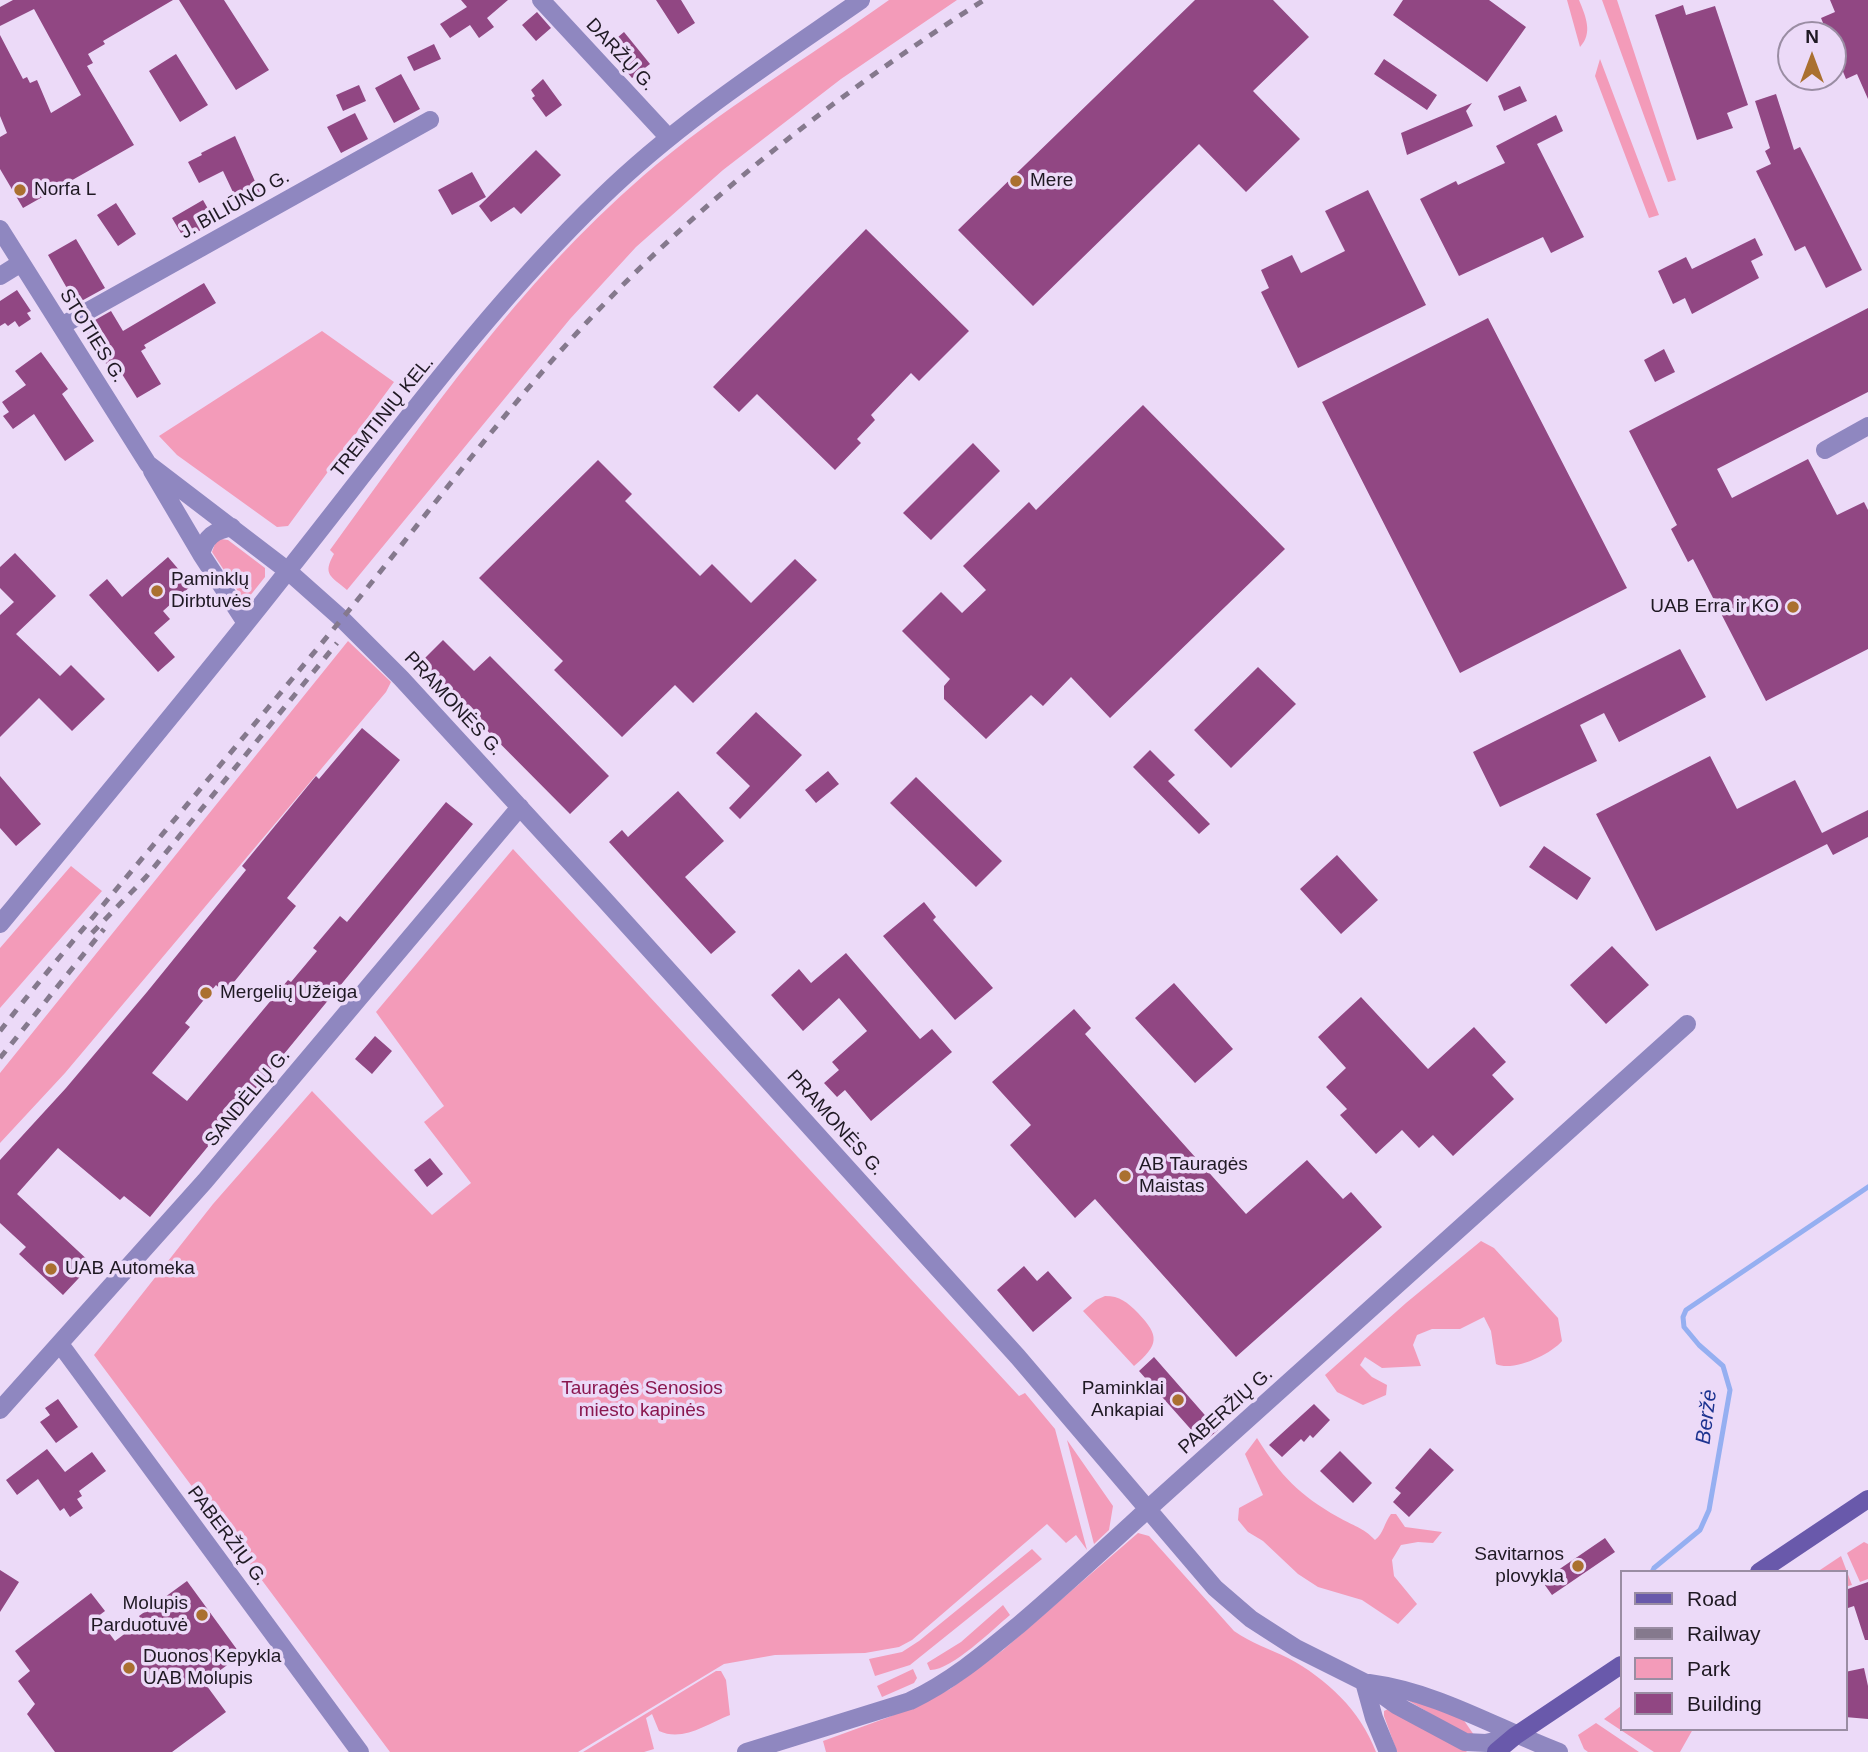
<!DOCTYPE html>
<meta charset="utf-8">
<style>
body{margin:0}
#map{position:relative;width:1868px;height:1752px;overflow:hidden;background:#ecdaf8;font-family:Arial,sans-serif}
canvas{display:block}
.legend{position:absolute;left:1620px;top:1570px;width:228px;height:161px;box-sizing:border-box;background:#ecdaf8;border:2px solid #9a8da3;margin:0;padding:9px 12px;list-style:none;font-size:21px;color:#1f1923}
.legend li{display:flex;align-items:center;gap:14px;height:35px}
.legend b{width:35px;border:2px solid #9a8da3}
.north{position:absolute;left:1777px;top:21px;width:70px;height:70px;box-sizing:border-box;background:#ecdaf8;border:2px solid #9a8da3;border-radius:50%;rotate:0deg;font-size:19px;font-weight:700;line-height:28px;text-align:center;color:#1f1923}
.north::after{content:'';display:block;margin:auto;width:24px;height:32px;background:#aa7030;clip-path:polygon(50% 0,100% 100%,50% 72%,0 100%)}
</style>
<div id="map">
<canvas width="1868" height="1752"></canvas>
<ul class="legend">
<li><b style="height:9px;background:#6959ab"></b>Road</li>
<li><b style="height:9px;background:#85798d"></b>Railway</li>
<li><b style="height:19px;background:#f39bb9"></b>Park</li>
<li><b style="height:19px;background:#914783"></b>Building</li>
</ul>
<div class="north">N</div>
</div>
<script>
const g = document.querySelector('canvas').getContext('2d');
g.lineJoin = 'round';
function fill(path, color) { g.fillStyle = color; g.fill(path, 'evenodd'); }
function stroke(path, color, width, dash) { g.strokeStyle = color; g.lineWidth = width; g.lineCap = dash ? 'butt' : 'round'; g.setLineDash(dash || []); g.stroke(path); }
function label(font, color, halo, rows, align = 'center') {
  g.font = font + ' Arial,sans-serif'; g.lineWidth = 7; g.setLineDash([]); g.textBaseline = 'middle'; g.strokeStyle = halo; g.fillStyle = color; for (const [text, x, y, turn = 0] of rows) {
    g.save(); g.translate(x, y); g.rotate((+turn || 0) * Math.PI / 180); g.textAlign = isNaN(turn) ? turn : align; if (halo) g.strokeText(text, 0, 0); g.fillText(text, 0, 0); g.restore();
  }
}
fill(new Path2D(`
 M889 0H957L841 79 723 170 636 247 570 319 347 590C331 576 322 575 334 554L330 550C426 418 519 283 643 176 718 111 808 58 889 0Z
 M1567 0H1579C1586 17 1593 33 1580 47Z
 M1602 0H1617L1676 180 1668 182Z
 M1600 59 1659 215 1649 218 1595 76Z
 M322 331 394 382 288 526 277 527 177 455 159 436Z
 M221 539 228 540 265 568V577L245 602 212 552 216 541Z
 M348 641 391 682 386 692 65 1073 0 1143V1073Z
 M513 849 1019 1396 1025 1393 1055 1429 1087 1550 1076 1535 1066 1543 1047 1524 912 1640 899 1647 865 1653 775 1655 724 1664 578 1752H390L94 1355 213 1204 312 1091 432 1215 471 1183 424 1122 444 1106 376 1012Z
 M71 866 102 891 0 1008V948Z
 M1481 1241 1494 1248 1558 1318 1562 1341C1550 1355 1513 1372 1496 1364L1491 1331 1484 1317 1460 1329H1432L1417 1335 1413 1345 1421 1366 1382 1368 1365 1357 1360 1365 1372 1377 1387 1385 1386 1395 1363 1405 1337 1392 1325 1375 1406 1303Z
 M1105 1296C1120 1296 1127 1302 1138 1313 1160 1336 1159 1345 1134 1366L1083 1311 1096 1300Z
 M1257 1438C1281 1476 1299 1495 1338 1517 1353 1526 1363 1527 1375 1540 1384 1533 1384 1523 1391 1514H1396L1405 1527 1442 1532 1433 1543 1418 1542 1401 1545 1392 1560 1394 1576 1417 1604 1398 1624 1362 1600 1318 1587 1298 1574 1263 1541 1248 1532 1238 1520 1239 1508 1263 1495 1245 1454Z
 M1067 1440 1113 1506 1109 1530 1094 1544Z
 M1138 1533 1149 1536 1234 1631C1251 1643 1270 1649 1288 1658 1327 1679 1360 1710 1376 1752H826L823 1741 889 1717 950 1689 1003 1650Z
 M1864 1542 1868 1544V1579L1860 1582 1847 1553Z
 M1032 1549 1042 1559 910 1665 875 1676 869 1659 902 1652 919 1641Z
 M1841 1556 1852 1585 1845 1587V1572H1817Z
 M1003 1605 1010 1615C993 1629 951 1671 930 1670L927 1663 961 1642Z
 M913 1669 917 1678 914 1683 882 1697 877 1686Z
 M716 1671H721L726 1680 730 1715C707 1724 683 1742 659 1731L652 1714 646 1718 654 1749 644 1752H583Z
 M1397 1694 1463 1719 1474 1735 1470 1737Z
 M1621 1706V1729H1693L1680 1752H1654L1604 1719Z
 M1388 1709 1468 1750 1466 1752H1397L1384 1716V1711Z
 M1596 1723 1639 1752H1588L1584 1749 1578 1735Z`), '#f39bb9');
stroke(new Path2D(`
 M1652 1572 1654 1568 1700 1530 1709 1510 1730 1390 1723 1366 1699 1345 1684 1327 1683 1317 1686 1310 1868 1187`), '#95aff1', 5);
fill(new Path2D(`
 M13 0H173L103 41 105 44 88 54 93 63 87 66 134 145 23 208 0 169V137L7 133 0 116V35L23 79 27 77 30 83 37 80 51 113 81 95 34 9 0 26V7Z
 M179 0H224L269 70 236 90Z
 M461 0H508L487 18 494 27 479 38 470 25 450 38 440 24 467 7Z
 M656 0H681L695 23 678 34Z
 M1195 0H1273L1309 37 1253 91 1300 139 1246 192 1199 144 1033 306 958 230Z
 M1403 0H1489L1526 27 1487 82 1393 15Z
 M1830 0H1868V99L1857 74 1846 79 1833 47V35H1828L1821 18 1835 12Z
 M1683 5 1686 15 1715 6 1748 105 1727 113 1733 128 1697 140 1655 15Z
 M537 12 551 28 536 41 522 25Z
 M624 32 650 64 632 78 606 47Z
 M434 44 441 59 414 71 407 57Z
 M176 54 208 105 180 122 149 71Z
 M1384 59 1437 95 1427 110 1374 74Z
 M401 74 420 109 394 123 375 88Z
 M543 79 562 105 546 117 532 98 535 96 531 90Z
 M359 85 366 101 343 111 336 95Z
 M1520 86 1527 101 1504 111 1498 96Z
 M1776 94 1794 150 1800 147 1862 270 1826 288 1805 246 1795 251 1756 171 1771 164 1765 151 1770 148 1755 101Z
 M1472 103 1466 111 1473 126 1407 155 1401 133Z
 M355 113 368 139 341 153 327 127Z
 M1556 115 1563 131 1537 144 1584 237 1551 253 1543 237 1459 276 1420 199 1456 181 1458 185 1505 163 1496 146Z
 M235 136 261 195 240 207 223 171 199 183 188 162 202 155 201 153Z
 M536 150 561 175 521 214 514 207 491 222 479 206Z
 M472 172 486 197 452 215 438 190Z
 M1368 190 1426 305 1298 368 1261 292 1269 288 1261 270 1292 255 1301 273 1345 251 1325 211Z
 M203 200 215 221 185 240 172 218Z
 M116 203 136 234 118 246 97 215Z
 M866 229 969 331 919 381 911 373 871 415 875 420 857 439 861 443 835 470 757 394 739 412 713 387Z
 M1755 238 1763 255 1751 261 1759 278 1692 314 1685 298 1673 304 1658 271 1686 257 1692 269Z
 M76 239 105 288 76 304 48 255Z
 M204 283 216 303 144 345 146 348 141 351 161 384 137 398 117 366 110 370 85 330 90 328 88 324 111 311 123 331Z
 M17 290 31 311 27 313 31 319 19 327 15 321 8 326 5 323 0 326V301Z
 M1868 308V392L1717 469 1732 498 1808 459 1837 515 1864 502 1868 510V649L1766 701 1693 559 1688 562 1671 529 1677 525 1629 431Z
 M1488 318 1627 588 1460 673 1322 402Z
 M1664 349 1675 372 1655 382 1644 360Z
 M41 352 68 389 62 394 94 441 65 461 34 414 13 429 3 416 9 412 2 402 26 385 15 371Z
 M1143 405 1285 549 1110 718 1071 677 1043 706 1031 695 986 739 944 699V686L950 679 902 631 941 592 962 613 986 590 963 566 1029 502 1036 510Z
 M973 443 1000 471 931 540 903 513Z
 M598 460 632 494 625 501 700 576 712 564 751 603 795 559 817 580 693 703 675 685 622 737 554 670 563 661 479 578Z
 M15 553 56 596 16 634 60 676 71 665 105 699 72 731 39 698 0 737V615L14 602 0 588V567Z
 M168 557 192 585 163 611 170 619 154 633 175 657 158 672 89 595 107 579 122 597Z
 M443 640 474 671 490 656 609 776 570 814 420 663Z
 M1680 649 1706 697 1619 742 1604 713 1580 725 1597 761 1500 807 1473 752Z
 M1258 667 1296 704 1231 768 1194 730Z
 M756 712 802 755 740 819 729 808 750 786 716 753Z
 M362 728 400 760 287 898 296 906 225 993 216 985 185 1023 190 1027 152 1073 187 1101 288 980 291 982 317 951 313 948 340 916 347 922 446 802 473 824 150 1217 124 1196 120 1200 58 1148 17 1194 92 1264 63 1295 19 1254 26 1247 0 1223V1160L66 1088 147 992 246 870 242 866 316 776 319 779Z
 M1150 750 1175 775 1168 781 1210 824 1199 834 1133 767Z
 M1710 756 1737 809 1795 780 1822 833 1868 810V837L1833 855 1827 844 1656 931 1596 814Z
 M828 771 839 784 816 803 805 790Z
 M0 776 41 824 16 846 0 828Z
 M916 777 1002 861 976 887 890 803Z
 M678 791 724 841 685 877 736 932 711 954 609 842 622 830 628 837Z
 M1544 846 1591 878 1577 900 1529 867Z
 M1337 855 1378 900 1341 934 1300 889Z
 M924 902 936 917 933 920 993 988 955 1020 883 936Z
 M1612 946 1649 985 1606 1024 1570 985Z
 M846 953 920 1039 932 1029 952 1052 871 1121 845 1090 837 1097 824 1083 839 1070 832 1062 867 1031 839 998 803 1031 771 995 799 969 811 983Z
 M1174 983 1233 1049 1195 1083 1135 1018Z
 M1361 997 1428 1069 1474 1027 1506 1062 1492 1075 1514 1099 1453 1156 1433 1135 1419 1148 1402 1130 1376 1154 1340 1115 1347 1109 1326 1087 1346 1068 1318 1037Z
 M1074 1009 1091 1028 1085 1034 1246 1214 1307 1160 1343 1199 1351 1192 1382 1227 1236 1357 1095 1199 1075 1218 1010 1145 1031 1125 992 1082Z
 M375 1036 392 1051 372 1074 355 1059Z
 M430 1158 443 1174 427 1187 414 1170Z
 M1024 1266 1037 1281 1048 1271 1072 1298 1033 1332 997 1290Z
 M1154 1357 1218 1430 1203 1443 1139 1371Z
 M58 1399 78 1427 56 1443 40 1422 50 1415 45 1408Z
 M1314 1404 1330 1420 1313 1438 1310 1435 1304 1442 1301 1439 1282 1457 1269 1445Z
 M1430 1448 1454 1470 1409 1517 1393 1502 1401 1493 1395 1488Z
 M47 1449 65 1472 92 1452 106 1471 79 1491 82 1496 77 1499 83 1508 70 1517 64 1508 60 1511 38 1479 17 1495 6 1480Z
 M1340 1451 1372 1483 1353 1503 1320 1471Z
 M1605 1538 1615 1552 1552 1595 1542 1581Z
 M0 1570 19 1582 0 1612Z
 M187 1581 241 1655 204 1682 226 1712 172 1752H55L27 1714 35 1704 18 1681 30 1671 15 1651 91 1593 105 1611 97 1617 115 1641 142 1621 139 1616Z
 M1868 1582V1640H1865L1854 1606 1845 1609V1590Z
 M1864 1668 1868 1686V1719L1845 1717V1672Z`), '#914783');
stroke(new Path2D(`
 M541 0 669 138
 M0 229 148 464 288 571 342 619 401 678 604 899 1018 1357 1215 1588 1251 1619 1296 1648 1364 1682 1396 1705 1465 1742 1486 1743 1515 1736
 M0 276 21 263
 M61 326 430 120
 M1825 450 1868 426
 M152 471 201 554 246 623
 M201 554C206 536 214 531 232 527
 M0 924C97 806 196 688 290 568 390 442 486 309 602 197 680 121 772 62 861 0
 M60 1344 360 1752
 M0 1410 205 1181 520 807
 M1364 1682 1374 1718 1388 1752
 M1369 1683C1437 1692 1496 1728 1559 1752
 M746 1752 910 1701C952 1681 985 1653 1020 1624 1068 1583 1114 1540 1160 1498L1687 1024`), '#8f87c0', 18);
stroke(new Path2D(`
 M1759 1572 1868 1499
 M1496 1752 1515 1736 1621 1665`), '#6959ab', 18);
stroke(new Path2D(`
 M92 933 146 877 337 643
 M0 1031C38 982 79 934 119 886 191 800 264 713 336 626 420 525 497 418 588 321 702 199 843 90 984 0
 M0 1058 104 929`), '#85798d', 5, [9, 9]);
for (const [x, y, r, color] of [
 [1016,181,7,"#aa7030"],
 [20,190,7,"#aa7030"],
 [157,591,7,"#aa7030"],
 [1793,607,7,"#aa7030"],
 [206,993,7,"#aa7030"],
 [1125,1176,7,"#aa7030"],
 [51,1269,7,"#aa7030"],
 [1178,1400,7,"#aa7030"],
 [1578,1566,7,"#aa7030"],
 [202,1615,7,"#aa7030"],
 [129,1668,7,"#aa7030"]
]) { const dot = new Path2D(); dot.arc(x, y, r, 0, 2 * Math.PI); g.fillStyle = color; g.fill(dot); stroke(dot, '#ecdaf8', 2.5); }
label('19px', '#1f1923', '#ecdaf8', [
 ["DARŽŲ G.",620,55,47],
 ["J. BILIŪNO G.",235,205,-29],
 ["STOTIES G.",92,336,58],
 ["TREMTINIŲ KEL.",383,417,-51],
 ["PRAMONĖS G.",453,704,47],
 ["SANDĖLIŲ G.",248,1098,-50],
 ["PRAMONĖS G.",835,1123,48],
 ["PABERŽIŲ G.",1226,1411,-42],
 ["PABERŽIŲ G.",227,1536,53]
]);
label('19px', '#1f1923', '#ecdaf8', [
 ["Mere",1030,181],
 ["Norfa L",34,190],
 ["Paminklų",171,580],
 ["Dirbtuvės",171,602],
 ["UAB Erra ir KO",1779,607,"right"],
 ["Mergelių Užeiga",220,993],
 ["AB Tauragės",1139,1165],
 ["Maistas",1139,1187],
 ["UAB Automeka",65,1269],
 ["Paminklai",1164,1389,"right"],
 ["Ankapiai",1164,1411,"right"],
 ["Savitarnos",1564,1555,"right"],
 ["plovykla",1564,1577,"right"],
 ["Molupis",188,1604,"right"],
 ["Parduotuvė",188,1626,"right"],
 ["Duonos Kepykla",143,1657],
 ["UAB Molupis",143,1679]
], 'left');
label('19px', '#8a174f', '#ecdaf8', [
 ["Tauragės Senosios",642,1389],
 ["miesto kapinės",642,1411]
]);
label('italic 21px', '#1d3390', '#ecdaf8', [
 ["Beržė",1707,1417,-83]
]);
</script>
